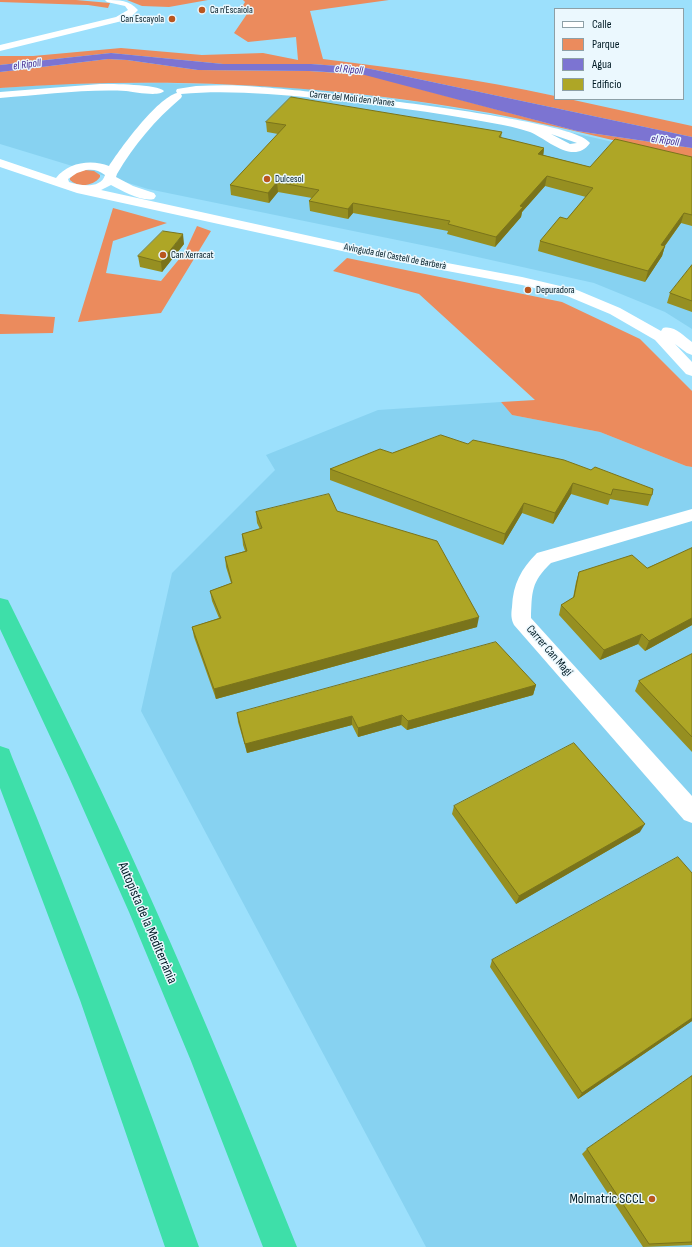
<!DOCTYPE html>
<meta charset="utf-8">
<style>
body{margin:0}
#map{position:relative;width:692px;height:1247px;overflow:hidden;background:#9ce0fc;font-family:"Sofia Sans Condensed",sans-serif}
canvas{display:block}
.legend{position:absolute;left:554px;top:8px;width:130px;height:92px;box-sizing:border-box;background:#ebf8fe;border:1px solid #8da0a7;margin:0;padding:5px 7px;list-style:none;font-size:12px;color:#001b25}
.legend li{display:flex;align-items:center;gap:8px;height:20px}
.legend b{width:20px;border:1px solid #8da0a7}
</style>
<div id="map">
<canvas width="692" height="1247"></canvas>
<ul class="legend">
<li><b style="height:5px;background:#fff"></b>Calle</li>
<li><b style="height:11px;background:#eb8b5d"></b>Parque</li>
<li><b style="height:11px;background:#7c74d2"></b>Agua</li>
<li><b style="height:11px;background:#aea626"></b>Edificio</li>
</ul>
</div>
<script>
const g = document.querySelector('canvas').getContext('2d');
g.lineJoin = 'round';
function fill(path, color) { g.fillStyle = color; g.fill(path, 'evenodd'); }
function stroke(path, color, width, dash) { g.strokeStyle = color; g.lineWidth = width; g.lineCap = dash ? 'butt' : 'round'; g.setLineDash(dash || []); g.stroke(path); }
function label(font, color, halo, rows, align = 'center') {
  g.font = font + ' "Sofia Sans Condensed",sans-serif'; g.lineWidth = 3; g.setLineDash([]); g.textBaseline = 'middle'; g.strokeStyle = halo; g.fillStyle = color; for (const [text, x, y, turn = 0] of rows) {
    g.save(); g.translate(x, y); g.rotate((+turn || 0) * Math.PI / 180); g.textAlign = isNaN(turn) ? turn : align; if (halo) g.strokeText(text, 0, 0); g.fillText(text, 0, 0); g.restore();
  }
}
fill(new Path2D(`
 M163 83 293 87 419 102 490 114 692 160V329L665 312 594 283 446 250 148 189 0 144V88L60 84Z
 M501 402 512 415 600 432 686 466 692 467V1247H426L141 711 172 573 275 470 266 455 378 410Z`), '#87d2f1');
fill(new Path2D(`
 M0 0H76L110 3 108 8 88 5 0 2Z
 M127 0H208L169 7 142 6Z
 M243 0H389L310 11 323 59C401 69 479 79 555 96V99H569L692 126V137L366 68 311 64H223L111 53 0 65V56H33L121 48 202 55 263 53 298 60 296 37 248 42 234 33 247 14 241 9 245 2Z
 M108 59 127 60 198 70 309 71 368 75 577 131 692 148V160C625 143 558 126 490 113 331 84 161 76 0 88V72Z
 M85 170 94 171 100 175V177C94 186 78 188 70 180V178L75 173Z
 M113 208 167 223 113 241 106 273 161 281 185 252 197 226 211 231 161 313 78 322Z
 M347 258 562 302 640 339 692 391V467L686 466 600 432 512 415 501 402 535 400 419 294 333 271Z
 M0 314 55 317 53 333 0 334Z`), '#eb8b5d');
fill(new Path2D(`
 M111 53 223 64H311L366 68 692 137V148L577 131 361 74 309 71 198 70 127 60 108 59 0 72V65Z`), '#7c74d2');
fill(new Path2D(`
 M105 0C120 0 129 0 138 10L131 17 122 21 0 51V45L116 17 128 10 125 6 107 2Z
 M100 84C111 84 158 84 164 91 160 97 134 92 126 91 84 89 42 95 0 98V92Z
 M196 86C218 85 239 85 260 87 302 90 576 118 590 143 574 166 547 139 530 132 518 128 505 125 492 123 433 112 374 104 315 98 270 94 226 90 181 94L182 96 181 98C155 120 134 145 117 174L116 177 133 186 154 193 156 196 154 199C141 202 123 191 111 185L101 190 351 245 522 277 577 290 620 308 661 331 663 328C675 325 683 336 692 342V355L687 353 675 344 692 362V376L686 374 655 340 610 314 567 296 522 285 351 253 77 193 0 167V159L56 178C68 162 92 159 109 166 120 149 157 98 177 93L176 91 177 89ZM551 134 577 143 570 144ZM86 170C93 169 99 170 105 175 101 189 80 186 69 182L68 179 77 173Z
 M692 509V521L551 563C531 582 532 592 531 618L692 796V823L684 820 514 625C511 619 511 614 512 607 513 584 521 569 537 553Z`), '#fff');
fill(new Path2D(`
 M0 598 8 600 11 606C59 703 107 800 151 899 203 1014 250 1130 297 1247H263L191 1061 129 912 69 777 0 629Z
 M0 746 9 749 12 757C79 919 140 1082 199 1247H165L80 1000 0 788Z`), '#3edfa9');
fill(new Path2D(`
 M266 122 502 132 501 138 544 148 543 155 590 167 692 157V226L681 223 665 246 662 256 645 282 538 251 540 241 567 219 586 197 545 186 522 212 521 217 495 247 447 234 448 231 353 213 348 219 310 211 309 201 312 198 278 192 269 203 231 195 230 185 278 134 267 132Z
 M184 244 162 272 140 267 138 256Z
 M692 265V312L667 303 670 293Z
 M468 444 652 495 648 506 610 499 608 505 571 494 553 524 522 513 503 545 330 480V469L392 453Z
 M337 511 477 627 216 699 194 637 192 627 219 618 212 601 210 591 231 583 226 567 225 557 245 551 243 545 242 534 260 529 257 523 256 512Z
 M692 548V625L645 651 638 644 600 660 559 615 561 605 573 598 576 582 579 572 647 568Z
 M692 654V752L635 691 639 681Z
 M536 685 533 695 407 730 401 725 358 737 352 725 247 753 238 722 237 713Z
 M454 806 640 832 516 904 452 814Z
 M692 873V1021L578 1099 490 967 492 960Z
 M692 1076V1245L643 1247 582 1154 587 1149Z`), '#968f21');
fill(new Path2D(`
 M544 148 543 158 538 154Z
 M547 176 545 186 522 212 521 217 495 247 496 237 520 206Z
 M277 182 278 192 269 203 268 193Z
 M353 203V213L348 219V209Z
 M684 213 681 223 658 255 661 245Z
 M183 234 184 244 162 272 161 262Z
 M665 246 662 256 645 282 648 271Z
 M573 483 571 494 553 524 555 513Z
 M524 503 522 513 503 545 505 534Z
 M479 617 477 627 216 699 214 689Z
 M692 618V625L645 651 649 641Z
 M642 634 638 644 600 660 604 650Z
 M536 685 533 695 407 730 408 721Z
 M402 715 401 725 358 737V728Z
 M352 716V725L247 753 245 744Z
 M645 824 640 832 516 904 519 896Z
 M692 1018V1021L578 1099 582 1093Z`), '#7a741b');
const building = new Path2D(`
 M291 97 502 132 499 137 544 148 538 154 590 167 615 139 692 157V215L684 213 661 245 665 246 648 271 540 241 560 217 567 219 593 188 547 176 520 206 523 207 496 237 448 224 450 221 353 203 348 209 309 201 319 190 277 182 268 193 230 185 286 125 266 122Z
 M163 231 183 234 161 262 138 256Z
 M692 265V301L670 293Z
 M441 435 468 444 473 440 564 460 591 470 595 467 653 489 652 495 613 489 611 495 573 483 555 513 524 503 505 534 330 469 380 449 392 453Z
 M329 494 337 511 437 541 479 617 214 689 192 627 221 618 210 591 232 583 225 557 247 551 242 534 262 528 256 512Z
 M692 548V618L649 641 642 634 604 650 561 605 574 597 579 572 632 555 647 568Z
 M496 642 536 685 408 721 402 715 358 728 352 716 245 744 237 713Z
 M692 654V737L639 681Z
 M574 743 645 824 519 896 454 806Z
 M678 857 692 873V1018L582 1093 492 960Z
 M692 1076V1242L649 1244 587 1149Z`);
fill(building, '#aea626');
stroke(building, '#7a741b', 1);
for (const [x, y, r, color] of [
 [202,10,4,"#b9561f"],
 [172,19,4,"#b9561f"],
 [267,179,4,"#b9561f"],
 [163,255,4,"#b9561f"],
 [528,290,4,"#b9561f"],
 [652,1199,4,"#b9561f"]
]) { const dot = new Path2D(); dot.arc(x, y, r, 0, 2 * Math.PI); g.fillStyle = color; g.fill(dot); stroke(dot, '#ebf8fe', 1.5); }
label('10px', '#001b25', '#ebf8fe', [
 ["Ca n'Escaiola",210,10],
 ["Can Escayola",164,19,"right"],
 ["Dulcesol",275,179],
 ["Can Xerracat",171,255],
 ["Depuradora",536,290]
], 'left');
label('10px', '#001b25', '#ebf8fe', [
 ["Carrer del Molí den Planes",352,99,6],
 ["Avinguda del Castell de Barberà",395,257,11]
]);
label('italic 11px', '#3b1e8e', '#ebf8fe', [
 ["el Ripoll",27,65,-7],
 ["el Ripoll",349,70,5],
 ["el Ripoll",665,141,8]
]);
label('12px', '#001b25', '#ebf8fe', [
 ["Carrer Can Magí",549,651,49]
]);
label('14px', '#001b25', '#ebf8fe', [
 ["Autopista de la Mediterrània",147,923,67]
]);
label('14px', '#001b25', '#ebf8fe', [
 ["Molmatric SCCL",644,1199]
], 'right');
</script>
